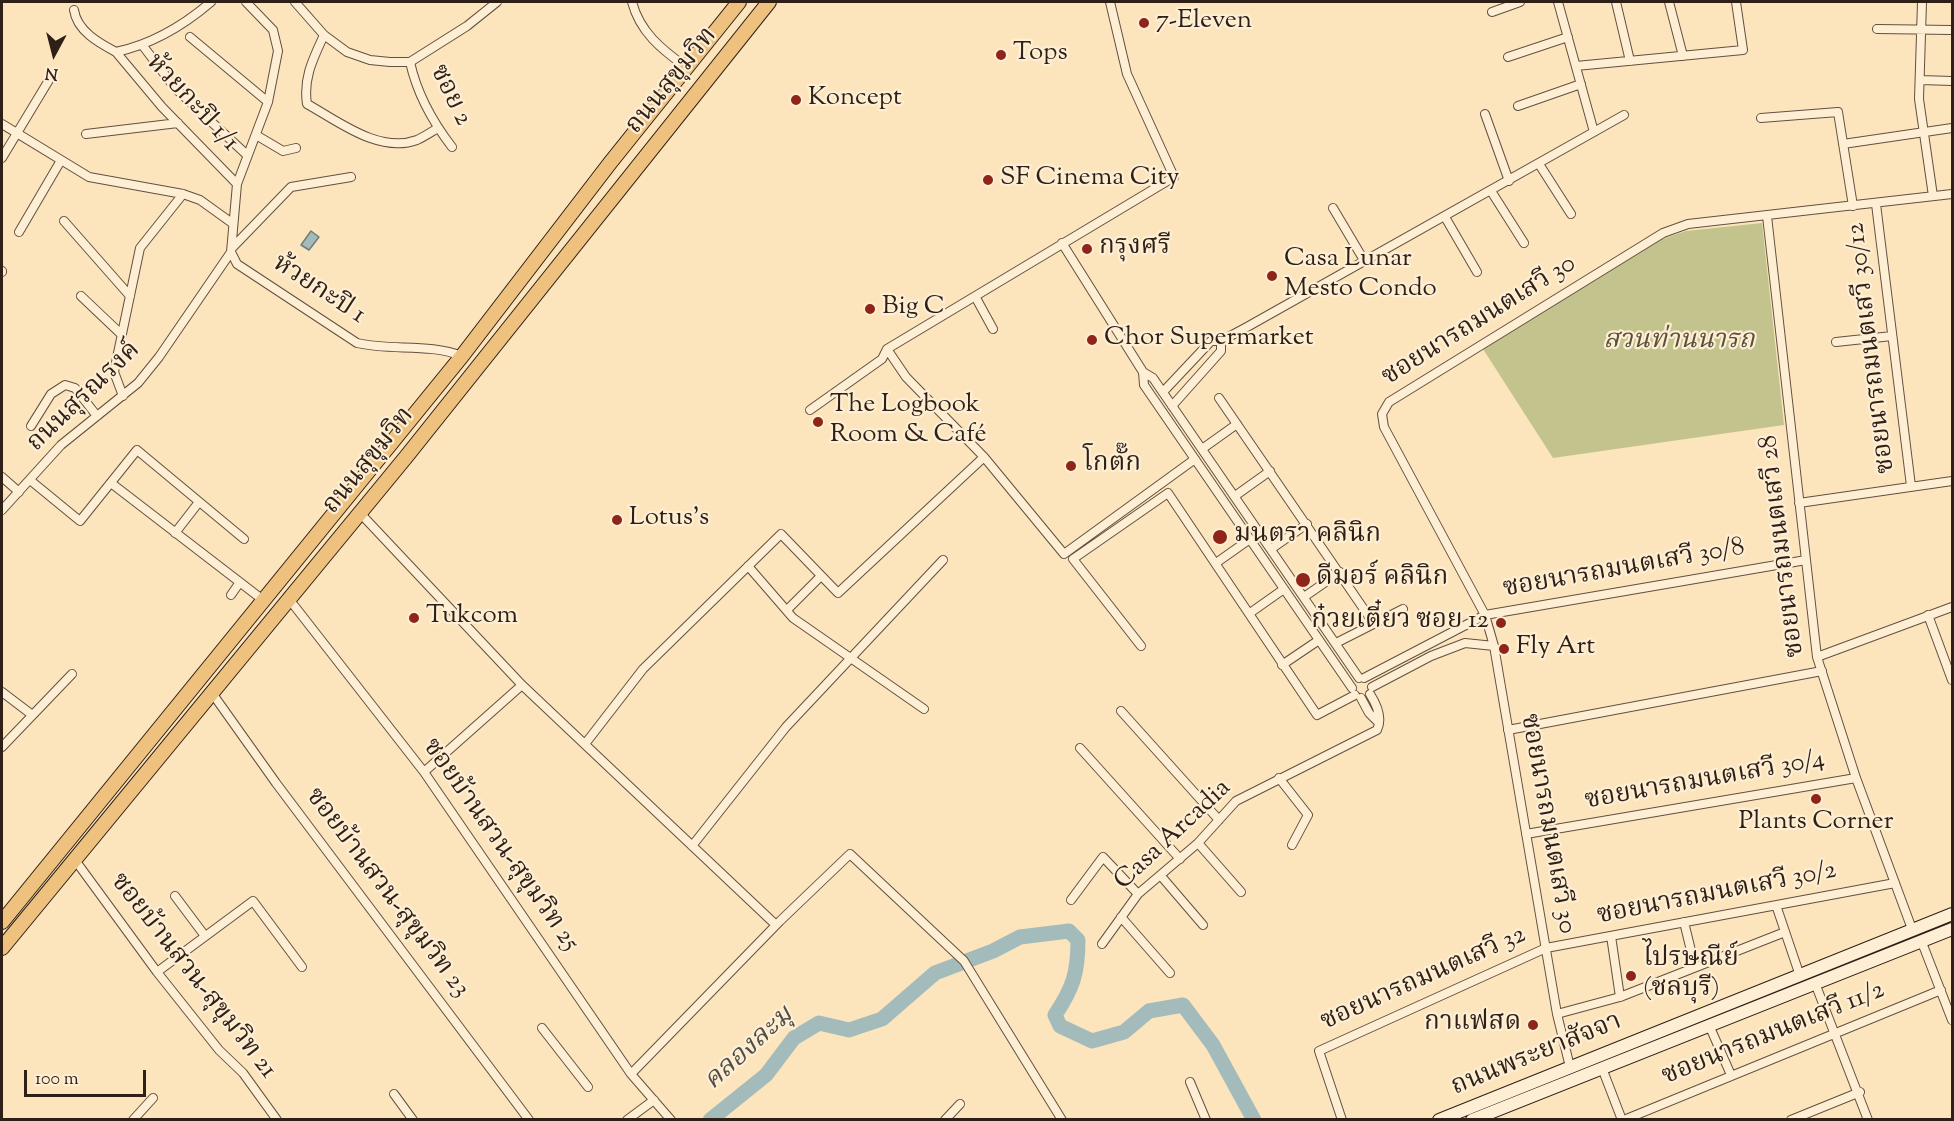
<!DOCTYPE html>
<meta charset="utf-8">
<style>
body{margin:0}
#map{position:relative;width:1954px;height:1121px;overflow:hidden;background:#fce5bd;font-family:"Sorts Mill Goudy",serif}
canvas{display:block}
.frame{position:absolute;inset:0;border:3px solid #2e1f17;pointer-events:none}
.north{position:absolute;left:24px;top:24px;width:60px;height:60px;-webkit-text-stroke:4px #fdeed4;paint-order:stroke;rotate:187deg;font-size:16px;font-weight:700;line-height:24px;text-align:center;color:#2e1f17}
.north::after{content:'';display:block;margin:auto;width:21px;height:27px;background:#2e1f17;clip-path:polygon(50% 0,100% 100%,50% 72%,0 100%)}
.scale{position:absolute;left:24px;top:1070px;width:122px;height:27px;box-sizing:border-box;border:3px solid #2e1f17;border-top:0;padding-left:8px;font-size:18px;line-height:21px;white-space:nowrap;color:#2e1f17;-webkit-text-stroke:4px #fdeed4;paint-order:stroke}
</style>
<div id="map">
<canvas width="1954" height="1121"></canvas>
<div class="frame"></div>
<div class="north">N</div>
<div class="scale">100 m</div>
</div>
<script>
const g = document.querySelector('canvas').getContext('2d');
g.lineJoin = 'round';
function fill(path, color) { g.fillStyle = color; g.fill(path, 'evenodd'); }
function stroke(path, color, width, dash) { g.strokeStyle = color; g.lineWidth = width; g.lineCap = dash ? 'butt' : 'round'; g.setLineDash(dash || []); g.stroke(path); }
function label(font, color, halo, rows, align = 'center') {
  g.font = font + ' "Sorts Mill Goudy","Noto Serif Thai",serif'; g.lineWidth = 4.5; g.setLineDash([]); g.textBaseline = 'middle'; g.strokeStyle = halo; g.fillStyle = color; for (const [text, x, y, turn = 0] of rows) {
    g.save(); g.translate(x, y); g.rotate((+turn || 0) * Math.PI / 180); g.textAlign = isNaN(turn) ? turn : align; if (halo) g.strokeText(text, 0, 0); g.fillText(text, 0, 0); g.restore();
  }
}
fill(new Path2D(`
 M1762 223 1784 425 1553 458 1483 349 1662 239 1686 231Z`), '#c3c38e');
const water = new Path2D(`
 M311 231 319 237 309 250 301 245Z`);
fill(water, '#a3bcbb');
stroke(water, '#747d79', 1.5);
stroke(new Path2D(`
 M710 1120 766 1075 794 1038 819 1023 849 1030 882 1019 935 973 993 951 1020 937 1069 931 1078 940C1078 973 1073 988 1055 1015L1060 1026 1092 1041 1124 1032 1149 1011 1183 1005 1213 1045 1254 1120`), '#a3bcbb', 15);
const minor = new Path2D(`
 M295 2 324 35 347 52 370 60 390 62H410L467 26 497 2
 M632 2C640 32 661 49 686 67
 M1558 2 1594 132
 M1616 2 1630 61
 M1669 2 1683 56
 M1922 2 1919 99 1933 196
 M74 10C77 31 99 43 116 52 153 44 183 26 211 2
 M1492 12 1520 2
 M1877 29 1952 30
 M324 35C313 59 303 78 307 104 338 121 379 154 417 140 424 137 431 132 438 128
 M190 37 268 102
 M143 46 175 88 247 155
 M116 52 162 107 237 184
 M1508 57 1568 37
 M410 62C417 94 432 121 452 147
 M1576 66 1743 50 1736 2
 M1920 80 1952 81
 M1518 106 1581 84
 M1485 114 1509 181
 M1761 118 1838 112 1853 206
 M2 124 89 177 183 194 200 200 232 223
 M86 134 178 123
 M256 135 283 151 296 148
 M1843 144 1952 128
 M2 158 52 75
 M1539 164 1571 214
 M1491 191 1524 243
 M1876 204 1911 486
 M1333 208 1365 262
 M1767 216 1817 657 1856 778 1912 929
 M1445 217 1477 272
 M64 221 130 296
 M19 232 60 162
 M1062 243 1143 372 1153 378 1359 678
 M232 248 291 187 351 177
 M231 252 237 184 268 102 278 51 273 30 246 2
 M231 252 237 264 357 343C392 351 429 343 462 356
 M2 272V271
 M81 296 121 334
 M976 298 993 329
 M1836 342 1892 336
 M887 349 906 377 984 457 1064 554 1195 459
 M1143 372 1144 385 1352 688
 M1163 392 1211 341H1221L1247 327 1624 115
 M123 396 114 372 140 248 183 194
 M1219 398 1374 624
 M1172 406 1221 351V341
 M810 410 882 359 887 349 1174 177 1127 74 1110 2
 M31 426 51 394 65 385 75 388 97 416
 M1202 449 1237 424
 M2 477 19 492
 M30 480 80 521 137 450 244 539
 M111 483 263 600
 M1235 496 1270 471
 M1799 503 1952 481
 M2 510 61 445 138 383 159 357 231 252
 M360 513 522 685 776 925
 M175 533 199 502
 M1271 549 1307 524
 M1216 563 1250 539
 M748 566 793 618 924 709
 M231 595 240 582
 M1304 597 1340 572
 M289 599 424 772 631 1074 671 1120
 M787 610 821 576
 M1250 613 1284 589
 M1928 615 1952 680
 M1336 643 1403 609
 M1141 646 1073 559 1168 493 1317 715 1355 695
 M1817 657 1952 607
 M1282 665 1319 640
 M1364 678 1485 615 1806 560
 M1372 687 1431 656 1465 643 1494 646
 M2 692 31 714
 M212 693 276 783 529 1120
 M1361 698 1369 713 1378 722
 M1121 711 1219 820
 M1508 730 1822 671
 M585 744 643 669 781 534 838 593 984 457
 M2 747 72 674
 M1080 748 1180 859
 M424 772 522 685
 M1279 778 1308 815 1292 845
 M1526 834 1856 778
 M1198 843 1241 892
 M692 846 786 727 943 560
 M75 860 157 972 219 1050 243 1073 277 1120
 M1161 876 1203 925
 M175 896 205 936
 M1071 900 1103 857 1138 894
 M1776 905 1799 973
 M1121 917 1170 973
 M1684 922 1695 967
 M1611 936 1620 997
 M1921 940 1952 1020
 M1102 944 1138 894 1198 843 1236 801 1377 730C1383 718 1377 705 1370 694
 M157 972 253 901 302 967
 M1815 983 1868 1120
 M1557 1014 1620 997 1785 932
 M1709 1025 1731 1075
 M542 1028 588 1087
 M1570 1067 1557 1014 1494 646 1485 615 1384 427 1382 414 1389 402 1663 233 1688 224 1952 194
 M1602 1068 1622 1120
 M631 1074 780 921 850 854 964 961 1062 1120
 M1190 1082 1206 1120
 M394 1094 413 1120
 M133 1120 153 1098
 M627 1120 654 1100
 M945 1120 960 1104
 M1342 1120 1319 1051 1546 948 1895 883
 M1624 1120 1941 990
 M1791 1120 1860 1092`);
const secondary = new Path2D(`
 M1439 1120 1952 914
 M1472 1120 1952 929`);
const primary = new Path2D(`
 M2 922 462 356 610 163 739 2
 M2 948 406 457 769 2`);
stroke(minor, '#625040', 10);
stroke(secondary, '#2e1f17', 14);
stroke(primary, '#2e1f17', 16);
stroke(minor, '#fdeed4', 8);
stroke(secondary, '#fdeed4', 12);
stroke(primary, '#eec27e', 14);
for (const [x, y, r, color] of [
 [1144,23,6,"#8f2418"],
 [1001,55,6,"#8f2418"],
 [796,100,6,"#8f2418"],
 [988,180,6,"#8f2418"],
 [1087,249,6,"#8f2418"],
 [1272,276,6,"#8f2418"],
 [870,309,6,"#8f2418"],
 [1092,340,6,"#8f2418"],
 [818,422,6,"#8f2418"],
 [1071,466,6,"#8f2418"],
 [617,520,6,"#8f2418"],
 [1220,537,8,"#8f2418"],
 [1303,580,8,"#8f2418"],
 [414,618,6,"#8f2418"],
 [1501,623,6,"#8f2418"],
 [1504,649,6,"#8f2418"],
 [1816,799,6,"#8f2418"],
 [1631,976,6,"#8f2418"],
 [1533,1025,6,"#8f2418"]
]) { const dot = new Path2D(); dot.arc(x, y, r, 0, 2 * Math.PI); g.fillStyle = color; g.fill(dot); stroke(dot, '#fdeed4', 2); }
label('26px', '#2e1f17', '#fdeed4', [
 ["7-Eleven",1156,23],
 ["Tops",1013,55],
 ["Koncept",808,100],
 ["SF Cinema City",1000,180],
 ["กรุงศรี",1099,249],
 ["Casa Lunar",1284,261],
 ["Mesto Condo",1284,291],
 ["Big C",882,309],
 ["Chor Supermarket",1104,340],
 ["The Logbook",830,407],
 ["Room & Café",830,437],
 ["โกตั๊ก",1083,466],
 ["Lotus's",629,520],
 ["มนตรา คลินิก",1234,537],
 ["ดีมอร์ คลินิก",1316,580],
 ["Tukcom",426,618],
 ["ก๋วยเตี๋ยว ซอย 12",1489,623,"right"],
 ["Fly Art",1516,649],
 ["Plants Corner",1816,824,"center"],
 ["ไปรษณีย์",1643,961],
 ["(ชลบุรี)",1643,991],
 ["กาแฟสด",1521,1025,"right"]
], 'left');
label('26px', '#2e1f17', '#fdeed4', [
 ["ถนนสุขุมวิท",673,82,-51],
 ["ซอย 2",449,96,64],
 ["ห้วยกะปิ 1/1",191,104,47],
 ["ห้วยกะปิ 1",318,291,33],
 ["ซอยนารถมนตเสวี 30",1480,322,-32],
 ["ซอยนารถมนตเสวี 30/12",1873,348,-97],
 ["ถนนสุรณรงค์",85,398,-44],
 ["ถนนสุขุมวิท",370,462,-51],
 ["ซอยนารถมนตเสวี 28",1784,546,-97],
 ["ซอยนารถมนตเสวี 30/8",1624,570,-10],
 ["ซอยนารถมนตเสวี 30/4",1705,782,-10],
 ["ซอยนารถมนตเสวี 30",1546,824,80],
 ["Casa Arcadia",1174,836,-43],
 ["ซอยบ้านสวน-สุขุมวิท 25",499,846,55],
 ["ซอยบ้านสวน-สุขุมวิท 23",386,894,53],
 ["ซอยนารถมนตเสวี 30/2",1717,895,-11],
 ["ซอยบ้านสวน-สุขุมวิท 21",192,977,52],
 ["ซอยนารถมนตเสวี 32",1424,980,-24],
 ["ซอยนารถมนตเสวี 11/2",1774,1035,-22],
 ["ถนนพระยาสัจจา",1537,1056,-22]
]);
label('italic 26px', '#5b503b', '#fdeed4', [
 ["สวนท่านนารถ",1679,343]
]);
label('italic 27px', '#514e48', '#fdeed4', [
 ["คลองละมุ",750,1050,-42]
]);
</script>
